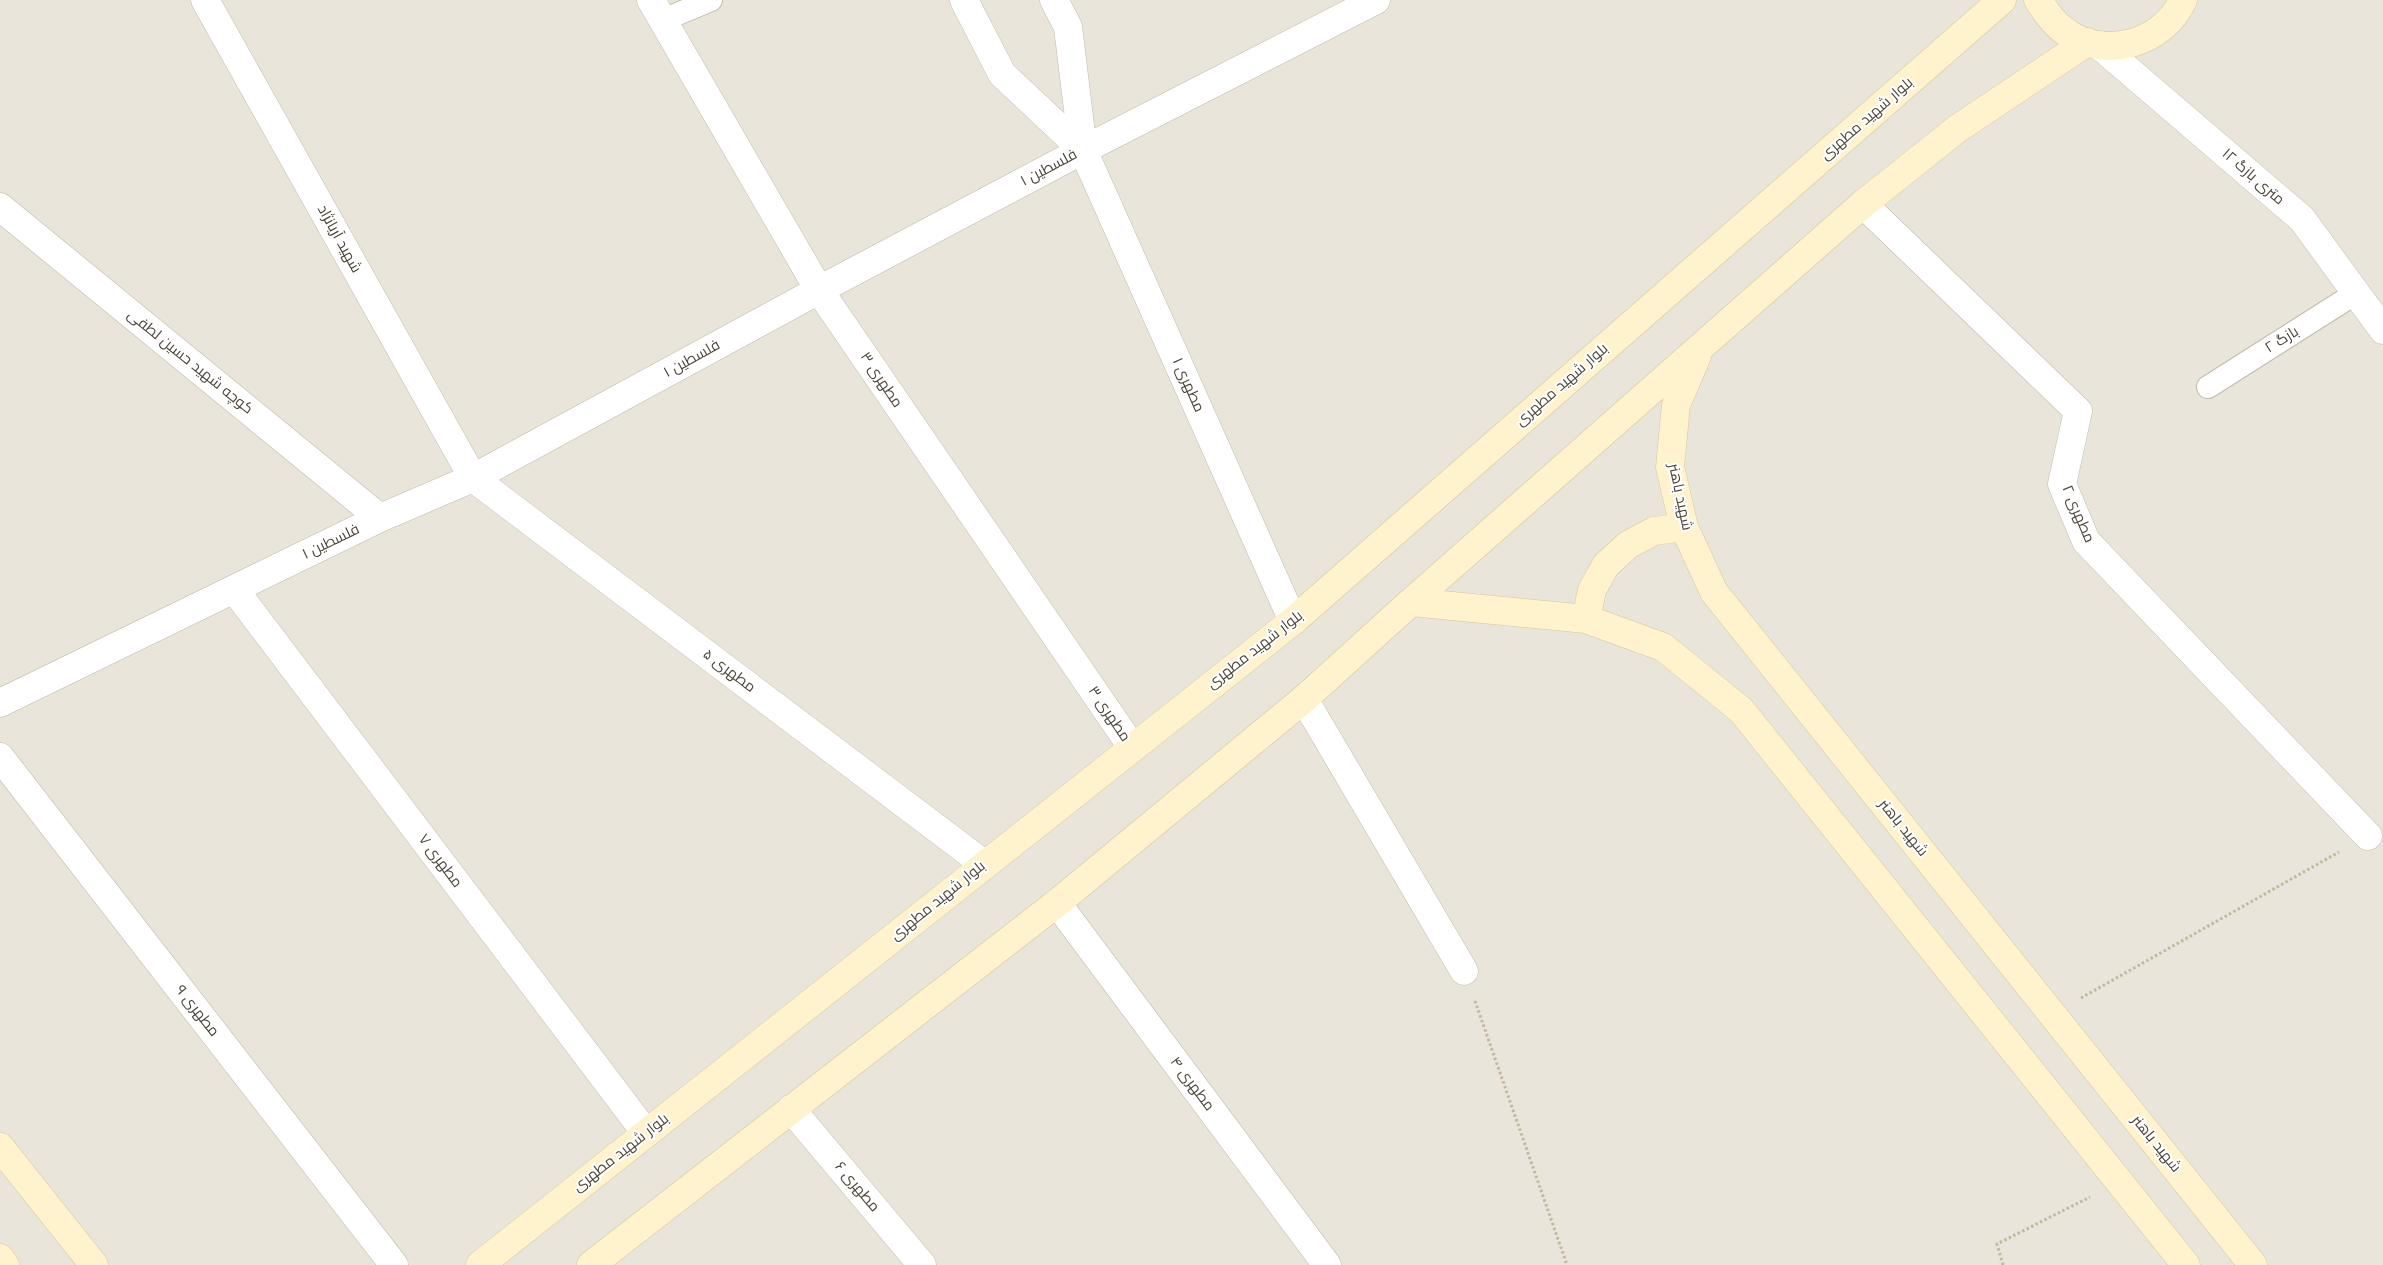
<!DOCTYPE html>
<meta charset="utf-8">
<style>
body{margin:0}
canvas{display:block;background:#f6f3ec}
</style>
<canvas width="2383" height="1265"></canvas>
<script>
const g = document.querySelector('canvas').getContext('2d');
g.lineJoin = 'round';
function fill(path, color) { g.fillStyle = color; g.fill(path, 'evenodd'); }
function stroke(path, color, width, dash) { g.strokeStyle = color; g.lineWidth = width; g.lineCap = dash ? 'butt' : 'round'; g.setLineDash(dash || []); g.stroke(path); }
function label(font, color, halo, rows, align = 'center') {
  g.font = font + ' Arial,Cairo,sans-serif'; g.lineWidth = 4; g.setLineDash([]); g.textBaseline = 'middle'; g.strokeStyle = halo; g.fillStyle = color; for (const [text, x, y, turn = 0] of rows) {
    g.save(); g.translate(x, y); g.rotate((+turn || 0) * Math.PI / 180); g.textAlign = isNaN(turn) ? turn : align; if (halo) g.strokeText(text, 0, 0); g.fillText(text, 0, 0); g.restore();
  }
}
fill(new Path2D(`
 M0 0H2383V1265H0Z`), '#eae5da');
const service = new Path2D(`
 M663 20 711 0
 M2208 387 2356 293`);
const minor = new Path2D(`
 M205 0 473 478 984 864
 M651 0 819 290 1132 747
 M964 0 1002 74 1083 150
 M1054 0 1068 27 1083 150 1293 621
 M2099 45 2302 219 2383 330
 M1863 204 2078 411 2062 484 2086 541 2368 836
 M0 207 380 518
 M234 589 646 1133
 M1304 699 1464 971
 M0 703 380 518 473 478 819 290 1083 150 1376 0
 M0 757 394 1265
 M1057 903 1327 1265
 M791 1109 922 1265`);
const secondary = new Path2D(`
 M2038 0C2046 12 2054 24 2066 32 2105 60 2163 44 2183 0
 M1697 356 1676 405 1670 467 1684 527 1714 592 2253 1265
 M1411 602 1586 619 1663 647 1741 710 2186 1265
 M1586 619 1592 590 1606 565 1628 545 1654 531 1684 527
 M0 1147 94 1265
 M0 1258 5 1265
 M480 1265 1293 621 2002 0
 M591 1265 1057 903 1304 699 1411 602 1863 204 1957 129 2087 42`);
stroke(service, '#c2bbae', 24);
stroke(minor, '#c2bbae', 29);
stroke(secondary, '#d6c79b', 29);
stroke(new Path2D(`
 M2081 998 2339 852
 M1475 1001 1567 1265
 M2003 1265 1997 1244 2090 1197`), '#c4b79f', 3, [2.5, 2.5]);
stroke(service, '#fff', 22);
stroke(minor, '#fff', 28);
stroke(secondary, '#fff3cd', 28);
label('15px', '#4b4439', '#fff', [
 ["بلوار شهید مطهری",1867,119,-41],
 ["فلسطین ۱",1049,168,-28],
 ["۱۲ متری بازگ",2253,177,41],
 ["شهید آریانژاد",339,239,61],
 ["بازگ ۲",2282,340,-32],
 ["فلسطین ۱",692,359,-29],
 ["کوچه شهید حسین لطفی",190,362,39],
 ["مطهری ۳",881,380,56],
 ["مطهری ۱",1188,385,66],
 ["بلوار شهید مطهری",1562,385,-41],
 ["شهید باهنر",1680,497,78],
 ["مطهری ۲",2078,514,67],
 ["فلسطین ۱",331,542,-26],
 ["بلوار شهید مطهری",1255,650,-38],
 ["مطهری ۵",729,671,37],
 ["مطهری ۳",1109,714,56],
 ["شهید باهنر",1903,828,51],
 ["مطهری ۷",440,861,53],
 ["بلوار شهید مطهری",938,901,-39],
 ["مطهری ۹",197,1011,52],
 ["مطهری ۴",1192,1084,53],
 ["شهید باهنر",2156,1144,51],
 ["بلوار شهید مطهری",621,1153,-38],
 ["مطهری ۶",857,1187,50]
]);
</script>
